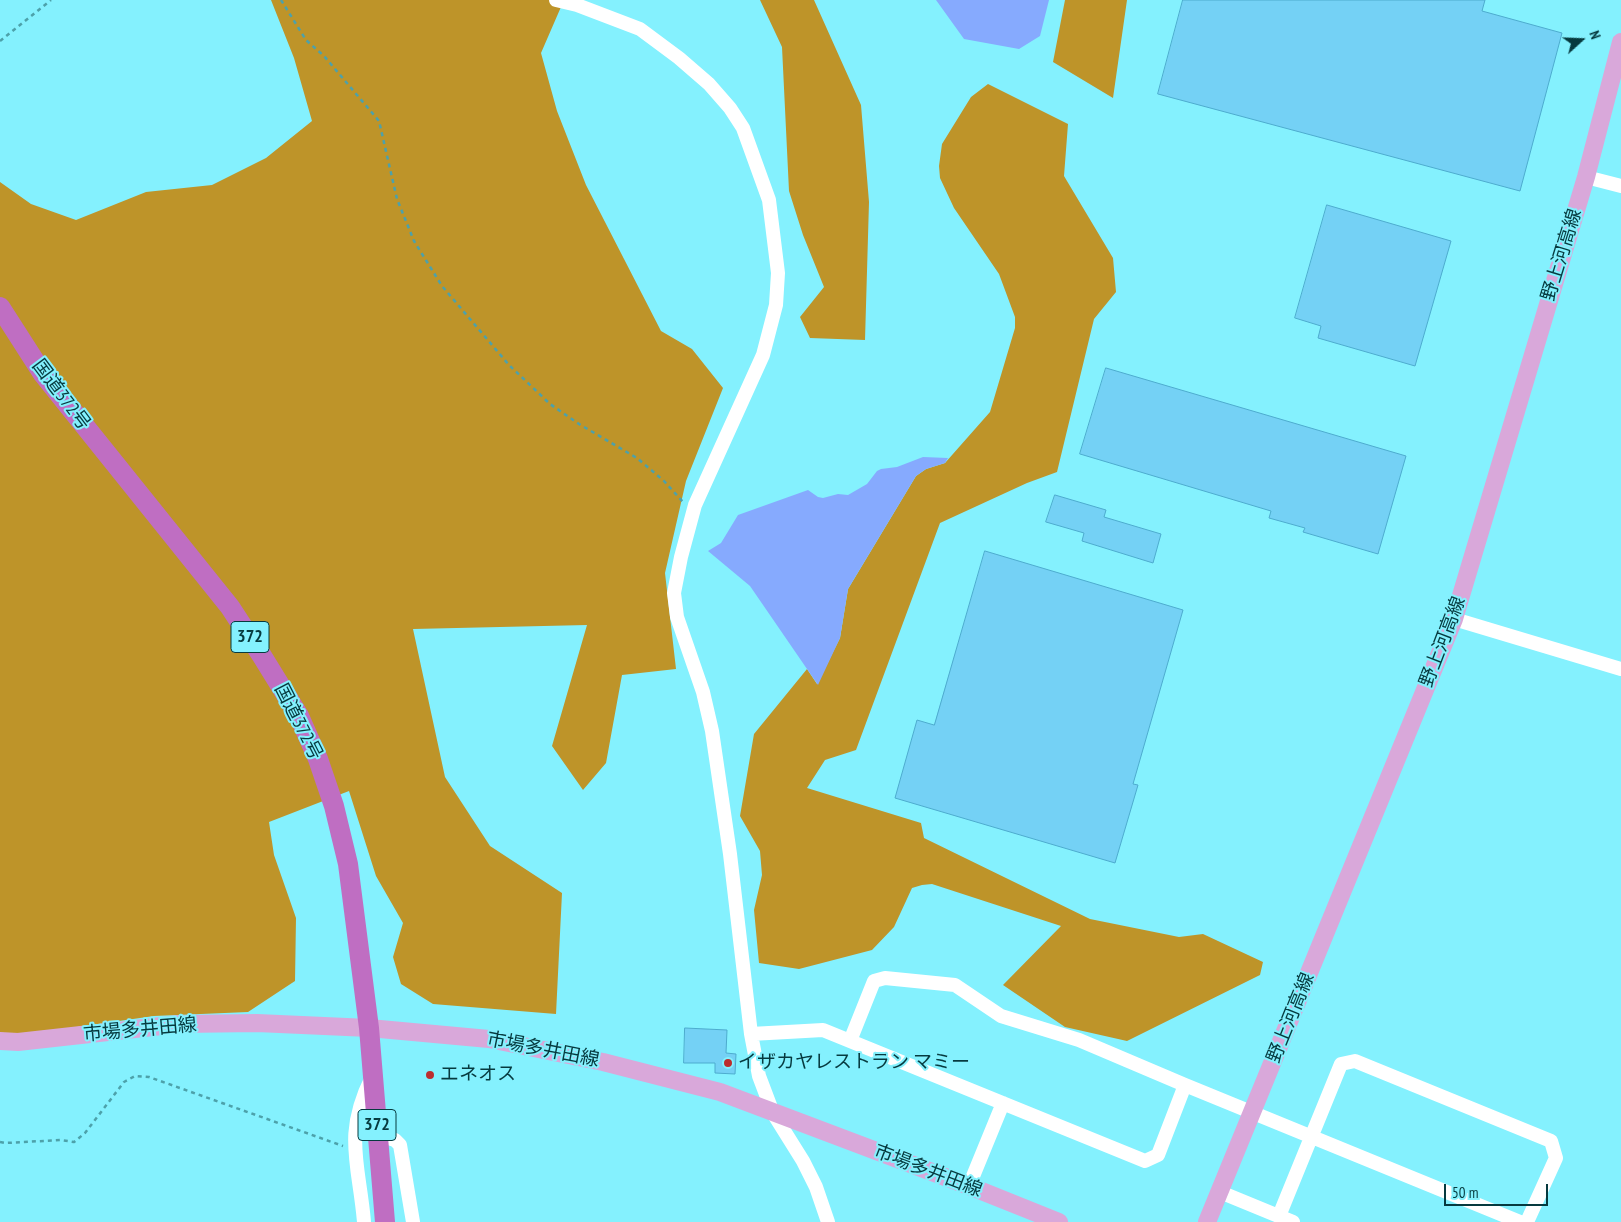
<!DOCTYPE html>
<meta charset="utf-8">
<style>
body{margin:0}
#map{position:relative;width:1621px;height:1222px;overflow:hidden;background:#84f1fe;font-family:"PT Sans Narrow",sans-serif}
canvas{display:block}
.north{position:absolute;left:1556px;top:15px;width:50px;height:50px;-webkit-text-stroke:4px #84f1fe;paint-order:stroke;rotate:70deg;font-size:14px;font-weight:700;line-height:20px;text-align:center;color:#063a3f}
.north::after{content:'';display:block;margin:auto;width:18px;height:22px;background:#063a3f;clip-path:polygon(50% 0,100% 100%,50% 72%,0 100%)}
.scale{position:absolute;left:1444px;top:1184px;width:104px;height:22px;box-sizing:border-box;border:2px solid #063a3f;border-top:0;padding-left:6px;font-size:15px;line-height:18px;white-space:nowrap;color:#063a3f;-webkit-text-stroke:4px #84f1fe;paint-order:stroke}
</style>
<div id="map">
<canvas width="1621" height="1222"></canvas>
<div class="north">N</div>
<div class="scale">50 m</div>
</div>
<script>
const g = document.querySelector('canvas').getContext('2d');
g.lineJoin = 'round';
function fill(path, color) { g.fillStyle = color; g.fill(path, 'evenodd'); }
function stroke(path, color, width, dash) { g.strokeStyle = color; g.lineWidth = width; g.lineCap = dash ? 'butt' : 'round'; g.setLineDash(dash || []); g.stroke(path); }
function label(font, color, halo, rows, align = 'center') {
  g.font = font + ' "PT Sans Narrow","Noto Sans JP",sans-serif'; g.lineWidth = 4; g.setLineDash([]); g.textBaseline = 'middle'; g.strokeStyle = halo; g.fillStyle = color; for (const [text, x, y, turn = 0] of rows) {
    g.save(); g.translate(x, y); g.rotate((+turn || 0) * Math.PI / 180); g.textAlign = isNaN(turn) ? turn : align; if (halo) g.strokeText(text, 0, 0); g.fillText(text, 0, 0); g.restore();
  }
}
fill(new Path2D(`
 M271 0H564L541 53 557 111 586 185 661 331 692 349 723 388 686 481 665 573 676 669 622 675 606 763 583 790 552 746 587 625 413 629 445 777 490 846 562 893 556 1014 433 1004 401 984 393 957 403 923 376 876 349 791 269 822 274 855 296 918 295 981 248 1012 154 1016 0 1038V182L31 204 76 220 146 192 212 185 266 158 312 121 294 58Z
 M760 0H814L861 105 869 202 865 340 810 338 800 317 824 287 803 235 789 191 782 47Z
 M1065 0H1127L1113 98 1053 62Z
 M988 84 1068 124 1064 176 1113 258 1116 292 1094 319 1057 472 1027 483 940 523 856 750 825 760 807 788 921 823 924 838 1090 919 1179 937 1203 934 1263 962 1260 975 1127 1041 1065 1027 1003 985 1061 926 932 884 922 885 912 888 894 927 872 950 799 969 759 963 754 910 762 875 760 851 740 816 754 734 807 669 817 684 840 638 848 589 916 476 926 469 945 463 990 412 1015 328V317L999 274 954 208 940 178 939 166 942 144 971 97Z`), '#be9429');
fill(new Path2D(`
 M936 0H1049L1040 36 1019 49 964 39Z
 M923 457 948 458 945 463 926 469 916 476 848 589 840 638 818 685 750 586 708 551 721 543 738 515 808 490 818 497 823 498 838 494 848 495 867 484 877 471 881 469 897 467Z`), '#86aafe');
const building = new Path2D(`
 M1183 0H1485L1482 11 1562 33 1520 191 1158 94Z
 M1327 205 1451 241 1415 366 1318 338 1321 326 1295 318Z
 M1106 368 1406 456 1378 554 1303 532 1305 528 1269 518 1271 511 1080 454Z
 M1055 495 1106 510 1104 517 1161 534 1153 563 1082 541 1084 533 1046 522Z
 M985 551 1183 610 1133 784 1138 785 1115 863 895 798 917 720 934 725Z
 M685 1028 727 1030 726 1053 736 1054 735 1074 715 1073V1063H684Z`);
fill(building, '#74d1f5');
stroke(building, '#4dabce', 1);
stroke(new Path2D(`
 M281 0 306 40 324 56 379 121 397 199 414 241 442 286 509 365 550 404 579 424 637 458 664 481 683 502
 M0 41 51 0
 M0 1142 5 1143 61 1140 74 1142 85 1133 124 1082 135 1076 149 1077 343 1146`), '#4da1aa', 2.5, [4, 4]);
stroke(new Path2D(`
 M556 0 577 5 640 29 679 58 709 84 730 108 743 128 769 200 778 273 776 305 763 355 695 505 681 557 674 593 677 617 703 692 712 731 730 854 751 1034 759 1076 773 1113 803 1161 816 1187 828 1222
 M1586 177 1621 186
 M1454 619 1621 669
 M751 1034 823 1030 1145 1161 1158 1155 1185 1085
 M850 1041 874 981 885 978 955 985 1001 1016 1079 1040 1185 1085 1520 1222
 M378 1135 395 1140 400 1145 413 1222
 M969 1186 1003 1103
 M1220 1192 1293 1222
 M1279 1216 1341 1064 1355 1061 1551 1141 1556 1158 1527 1222
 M364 1222C359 1163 343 1135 372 1077`), '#fff', 14);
stroke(new Path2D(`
 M0 1041 18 1042 180 1024 257 1023 369 1028 489 1039 603 1062 720 1092 969 1186 1059 1222
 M1207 1222 1454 619 1586 177 1621 42`), '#d9a8da', 18);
stroke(new Path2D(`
 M0 307 43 374 230 607 262 656 299 716 318 759 334 806 348 864 369 1028 385 1222`), '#bf6ec2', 20);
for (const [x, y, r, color] of [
 [728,1063,5,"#bc2d2e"],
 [430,1075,5,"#bc2d2e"]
]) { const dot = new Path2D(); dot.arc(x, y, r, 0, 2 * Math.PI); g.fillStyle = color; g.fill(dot); stroke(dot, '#84f1fe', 2); }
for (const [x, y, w] of [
 [250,637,38],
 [377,1125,38]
]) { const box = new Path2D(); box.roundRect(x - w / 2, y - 15.5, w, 31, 4); g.fillStyle = '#84f1fe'; g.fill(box); stroke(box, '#063a3f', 1); }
label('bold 18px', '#063a3f', null, [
 ["372",250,637],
 ["372",377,1125]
]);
label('19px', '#063a3f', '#84f1fe', [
 ["野上河高線",1562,255,-73],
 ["国道372号",61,395,53],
 ["野上河高線",1443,642,-69],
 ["国道372号",298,722,63],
 ["野上河高線",1291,1018,-68],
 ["市場多井田線",140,1030,-5],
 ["市場多井田線",543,1050,11],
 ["市場多井田線",928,1171,21]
]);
label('19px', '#063a3f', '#84f1fe', [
 ["イザカヤレストラン マミー",738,1063],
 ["エネオス",440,1075]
], 'left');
</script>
